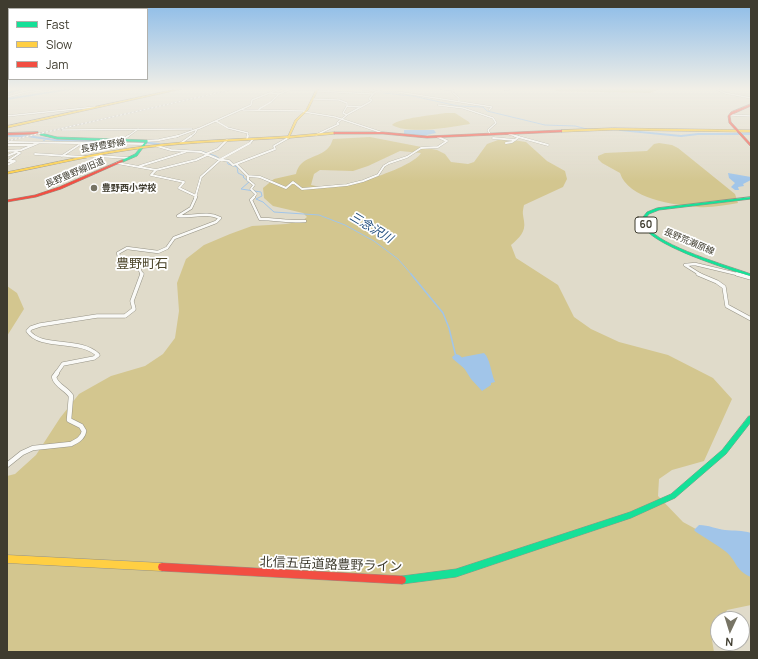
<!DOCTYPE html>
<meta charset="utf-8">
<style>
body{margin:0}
#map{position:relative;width:758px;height:659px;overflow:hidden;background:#e0dbca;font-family:Manrope,sans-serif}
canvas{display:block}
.frame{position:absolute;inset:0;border:8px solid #3f3c2f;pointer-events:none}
.legend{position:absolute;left:8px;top:8px;width:140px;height:72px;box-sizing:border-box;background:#fff;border:1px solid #b2b1ac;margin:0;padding:5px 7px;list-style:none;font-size:12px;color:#3f3c2f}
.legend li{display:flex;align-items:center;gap:8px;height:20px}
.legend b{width:20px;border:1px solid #b2b1ac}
.north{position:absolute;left:710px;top:611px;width:40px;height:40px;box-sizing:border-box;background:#fff;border:1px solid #b2b1ac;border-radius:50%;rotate:184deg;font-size:11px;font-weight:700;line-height:16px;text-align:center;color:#3f3c2f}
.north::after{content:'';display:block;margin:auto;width:14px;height:18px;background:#777465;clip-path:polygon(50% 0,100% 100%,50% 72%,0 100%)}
</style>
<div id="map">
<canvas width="758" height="659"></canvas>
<div class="frame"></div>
<ul class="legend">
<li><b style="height:5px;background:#16e098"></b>Fast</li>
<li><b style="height:5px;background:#ffcf43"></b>Slow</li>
<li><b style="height:5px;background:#f24e42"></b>Jam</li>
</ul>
<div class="north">N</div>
</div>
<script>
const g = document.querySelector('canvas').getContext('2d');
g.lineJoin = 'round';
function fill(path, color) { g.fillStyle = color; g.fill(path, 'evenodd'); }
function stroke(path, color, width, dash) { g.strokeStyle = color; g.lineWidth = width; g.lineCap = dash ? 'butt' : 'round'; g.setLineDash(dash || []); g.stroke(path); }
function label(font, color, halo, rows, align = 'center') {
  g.font = font + ' Manrope,"Noto Sans JP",sans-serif'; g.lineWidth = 3.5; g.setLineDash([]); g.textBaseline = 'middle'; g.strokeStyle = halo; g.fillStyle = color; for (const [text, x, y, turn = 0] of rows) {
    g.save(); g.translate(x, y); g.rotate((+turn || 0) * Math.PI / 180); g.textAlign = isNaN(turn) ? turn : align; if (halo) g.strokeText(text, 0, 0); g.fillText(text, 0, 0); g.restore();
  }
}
fill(new Path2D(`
 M551 88H662L650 93 557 91Z
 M445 113H455L469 122 470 124C450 127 410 135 392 125 398 118 435 115 445 113Z
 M370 137 437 150 445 154 451 162 468 164 474 162 487 144 498 140H513L526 142 547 161 565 171 567 179 563 187 524 205C522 214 523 213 524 221 526 232 519 238 511 245L516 258 558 285 574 317 591 329 619 342 668 355 713 378 732 399 704 461 672 470 659 479 658 496 683 522 716 540 751 551V605L727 610 723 619H718V628L712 640 714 652H7V476L15 474 36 455 60 418 79 394 111 376 145 366 163 354 175 338 179 311 177 283 186 259 204 245 230 234 252 226 286 224 302 221 307 217 303 213 273 206 264 198 263 188 274 179 296 174C300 155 320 159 329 147 331 145 332 141 333 139ZM400 151 421 153C413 167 353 186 336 187 327 188 320 187 311 185L314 174 320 170 353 171 368 166Z
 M659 143 672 145 678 148 735 194 738 203C725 205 711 208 698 207 674 205 628 199 620 173L602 163 598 159V156L605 153 647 151 654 144Z
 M7 286 17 293 24 309 7 336Z`), '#d3c68f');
fill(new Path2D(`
 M404 130H434L436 133 422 136 404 134Z
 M728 173 751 177V180L743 184 744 186 738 187 739 190H735L731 187 735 183 729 178Z
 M484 353C490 358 491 373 495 382L491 383V385L482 391 471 379 459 360 463 357Z
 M699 525C709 525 716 529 725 530 734 531 742 530 751 533V577C734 570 737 560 725 551 716 544 705 538 696 532L694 530Z`), '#a1c5e9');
stroke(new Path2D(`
 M383 93 413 96 458 106 483 107 487 111 545 125 575 126 587 129
 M43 141 45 140
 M201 151 216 156 220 159
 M226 160 228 164 237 167 238 173 244 176 243 177 249 182 241 189 261 192 262 196 256 199 263 202 274 212 319 215 345 225 374 241 398 259 412 275`), '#a1c5e9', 1);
stroke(new Path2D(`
 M411 274 443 313 449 328 456 357`), '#a1c5e9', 1.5);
fill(new Path2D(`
 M23 88H28L7 94V92Z`), '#a1c5e9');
fill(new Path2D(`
 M72 88H82L7 100V98Z
 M619 129 681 135 698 133H751V135H698L681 137 620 131H619Z
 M7 135H27L55 139 112 140 114 141 112 142 55 141 27 137H7Z
 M131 140 159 143 161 144 159 145 133 142 131 141Z
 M456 354 459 355 471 365 472 367 471 369H465L453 359 452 357Z`), '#a1c5e9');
const streetFar4 = new Path2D(`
 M26 88H30
 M354 88 376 91
 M435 88 452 90
 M453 88 452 92 459 98V101
 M504 88 505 90H509
 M714 88 725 93 751 98
 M289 90H317
 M317 91 373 94
 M376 92H398L492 107 489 110
 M279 94 289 90 282 89
 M7 97 26 92 57 88
 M312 99 339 100 347 103V106L361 107
 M438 105 463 108 493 118 496 123 488 130 490 134
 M347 106 343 113 347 115
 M259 109 271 102 279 94 270 93
 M243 110 305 111
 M304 112 335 117 380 132
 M730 115 751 116
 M7 116 95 107
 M216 121 228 128 248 133 247 137
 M62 130 192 129
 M509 134 519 137
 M316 135 339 124 337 123 348 114 370 102 372 100 369 99 374 93 384 88
 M127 137 138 129
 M175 137 200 128 251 105 252 100 282 88
 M190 137 195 133 197 129`);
const streetFar3 = new Path2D(`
 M515 136 548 145
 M288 138 274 146 275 149 236 164 248 176 260 177 286 188 293 182 302 189 347 185 363 181 378 175 384 166 389 163 407 157 421 148 438 147 447 141 438 137
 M493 138 515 140
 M247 139 248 136
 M122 140 128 136
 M147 141 159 140 178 136
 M7 142 145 144
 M181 143 191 136
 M506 143 512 142 519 137
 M7 145H33
 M157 146 171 150 201 152 218 159 229 161 233 165 236 164
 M7 151 21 150 38 143
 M35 154 84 157
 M206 154 218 149 227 140
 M7 156 17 152
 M62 156 82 143
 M85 157 96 156 129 158
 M8 161 20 153 16 152
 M117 163 156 170 196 160 207 155
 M7 165 15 161H9
 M140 166 185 152
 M156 170 151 175 184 182 179 188 196 196
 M248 176V180L254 185 251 189 256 194 253 198
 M195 198 201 177 221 159 250 143 253 139`);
const streetFar2 = new Path2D(`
 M254 197 251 200 260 219C276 219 290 222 305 221
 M142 275 139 268 119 257 118 253 127 248 158 252 167 248 174 238 216 222 220 218C206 211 192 218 178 216L191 208 196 197
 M701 275 685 265 695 264 741 275`);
const streetFar1 = new Path2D(`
 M698 274 717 282 724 287 727 306 751 319
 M737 274 751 278
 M56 374 63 364 94 358 98 355C79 337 41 350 28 331L31 328 40 325 97 316H125L134 309 132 301 142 274`);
const street = new Path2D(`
 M7 465 22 453 33 448 71 444C77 441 83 438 84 431L81 426 69 420 71 396C66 388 56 386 54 377L57 373`);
const fast = new Path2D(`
 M41 133 57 137 147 140 148 141 137 156 123 162 122 161V160L135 154 145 142 57 139 40 135V134Z
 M751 197V199L659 210 649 214 646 218C647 221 647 225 648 227 659 246 729 266 751 274V276C729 270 654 246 644 227 643 225 643 221 642 218L643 217 647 212 657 208Z
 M749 416H751V422L726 454 675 498 631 518 456 577 402 584 399 583 398 580 399 577 402 576 456 569 630 512 671 494 722 450Z`);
const slow = new Path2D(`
 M181 88H186L7 128V126Z
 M317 88H319L308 110 297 121 290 136 334 132H335V134L290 138 288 139 287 138C239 141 192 142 144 148 98 154 53 165 7 174V172C53 163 98 152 145 146 192 140 240 139 288 136L295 120 306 110Z
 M613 128 751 130V132L613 130 561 132 560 131 561 130Z
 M7 555 162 563 165 564 166 567 165 570 162 571 7 563Z`);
const jam = new Path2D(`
 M751 104V106L733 114 730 116 731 122 751 144V147L729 123 728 116 731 112Z
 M561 130H562V132L427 138 383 134H334L333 133 334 132H383L427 136Z
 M38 132V134H37L7 135V133Z
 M122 160 124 161 61 189 36 197 7 202V200L35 195 59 187Z
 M162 563 402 576 405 577 406 580 405 583 402 584 162 571 159 570 158 567 159 564Z`);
stroke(streetFar4, '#969386', 2);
stroke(streetFar3, '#969386', 2.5);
stroke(streetFar2, '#969386', 3.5);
stroke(streetFar1, '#969386', 4.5);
stroke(street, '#969386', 5.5);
stroke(fast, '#969386', 1);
stroke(slow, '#969386', 1);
stroke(jam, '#969386', 1);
stroke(streetFar4, '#fafaf7', 1.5);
stroke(streetFar3, '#fafaf7', 2);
stroke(streetFar2, '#fafaf7', 2.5);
stroke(streetFar1, '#fafaf7', 3.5);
stroke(street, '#fafaf7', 4.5);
fill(fast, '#16e098');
fill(slow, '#ffcf43');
fill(jam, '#f24e42');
const rail = new Path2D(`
 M7 141 239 88`);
stroke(rail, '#cac8c3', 1.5);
stroke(rail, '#fff', 1, [2]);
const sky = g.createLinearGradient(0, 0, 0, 181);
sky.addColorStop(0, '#8bbbe8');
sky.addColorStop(0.49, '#f1efe7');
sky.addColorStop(1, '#f1efe700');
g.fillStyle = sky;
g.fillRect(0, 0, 758, 181);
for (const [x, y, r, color] of [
 [94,188,4,"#777465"]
]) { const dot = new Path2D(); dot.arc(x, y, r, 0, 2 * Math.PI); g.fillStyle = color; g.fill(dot); stroke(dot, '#fff', 1.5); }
label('9px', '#3f3c2f', '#fff', [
 ["長野豊野線",103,146,-10],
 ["長野豊野線旧道",75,173,-23],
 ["長野荒瀬原線",689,242,23]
]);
label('bold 9px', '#3f3c2f', '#fff', [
 ["豊野西小学校",102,188]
], 'left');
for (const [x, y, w] of [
 [646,225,22]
]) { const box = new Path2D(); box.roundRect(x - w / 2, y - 8, w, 16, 3); g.fillStyle = '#fff'; g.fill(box); stroke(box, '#3f3c2f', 1); }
label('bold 10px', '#3f3c2f', null, [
 ["60",646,225]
]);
label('italic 12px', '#1f4c7c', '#fff', [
 ["三念沢川",371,228,31]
]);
label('13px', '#4a4328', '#fff', [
 ["豊野町石",142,264]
]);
label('13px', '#3f3c2f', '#fff', [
 ["北信五岳道路豊野ライン",331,565,2]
]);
</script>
